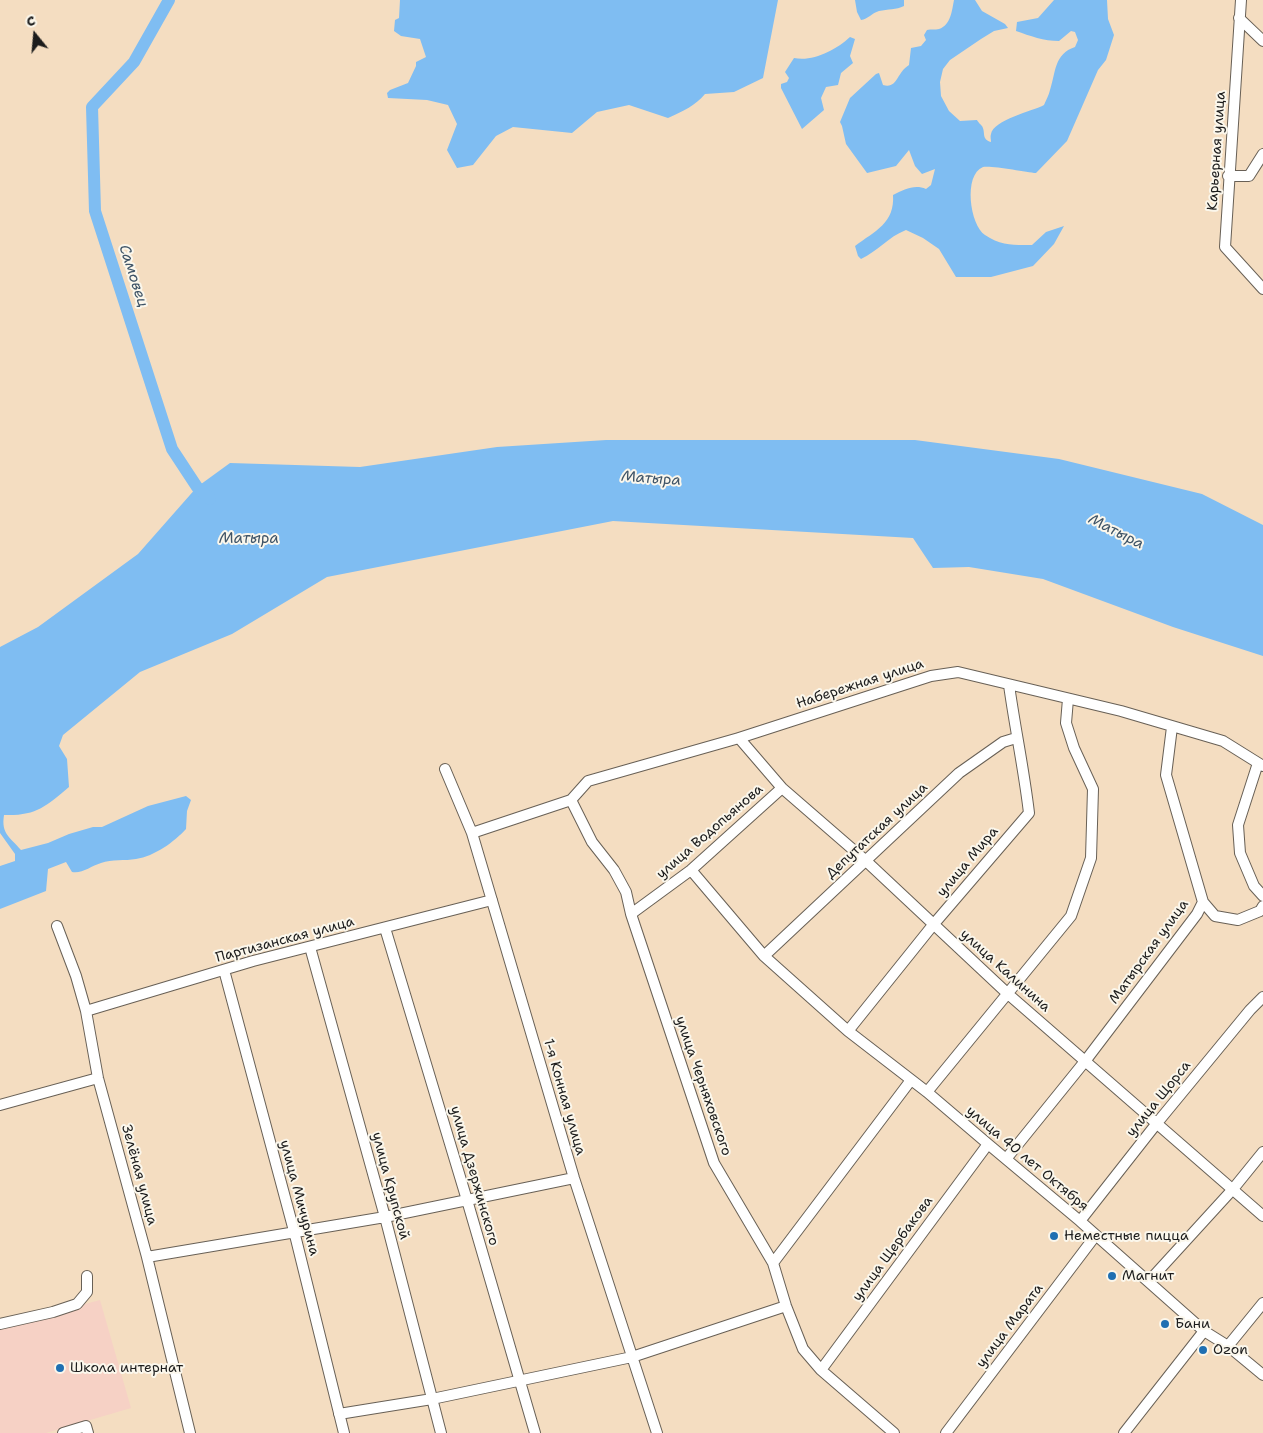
<!DOCTYPE html>
<meta charset="utf-8">
<style>
body{margin:0}
#map{position:relative;width:1263px;height:1433px;overflow:hidden;background:#f4ddc1;font-family:"Shantell Sans",sans-serif}
canvas{display:block}
.north{position:absolute;left:10px;top:10px;width:50px;height:50px;-webkit-text-stroke:4px #fbf7ec;paint-order:stroke;rotate:343deg;font-size:14px;font-weight:700;line-height:20px;text-align:center;color:#1c1c1c}
.north::after{content:'';display:block;margin:auto;width:18px;height:22px;background:#1c1c1c;clip-path:polygon(50% 0,100% 100%,50% 72%,0 100%)}
</style>
<div id="map">
<canvas width="1263" height="1433"></canvas>
<div class="north">С</div>
</div>
<script>
const g = document.querySelector('canvas').getContext('2d');
g.lineJoin = 'round';
function fill(path, color) { g.fillStyle = color; g.fill(path, 'evenodd'); }
function stroke(path, color, width, dash) { g.strokeStyle = color; g.lineWidth = width; g.lineCap = dash ? 'butt' : 'round'; g.setLineDash(dash || []); g.stroke(path); }
function label(font, color, halo, rows, align = 'center') {
  g.font = font + ' "Shantell Sans",sans-serif'; g.lineWidth = 4; g.setLineDash([]); g.textBaseline = 'middle'; g.strokeStyle = halo; g.fillStyle = color; for (const [text, x, y, turn = 0] of rows) {
    g.save(); g.translate(x, y); g.rotate((+turn || 0) * Math.PI / 180); g.textAlign = isNaN(turn) ? turn : align; if (halo) g.strokeText(text, 0, 0); g.fillText(text, 0, 0); g.restore();
  }
}
fill(new Path2D(`
 M100 1300 131 1408 46 1433H0V1327Z`), '#f6d1c5');
fill(new Path2D(`
 M400 0H778L763 78 734 92 705 94C695 106 683 111 668 118L629 105 597 112 572 133 513 127 496 136 473 165 457 168 447 150 457 124 448 105 427 100 388 98 387 93 390 90 408 83 416 66V62L426 57 420 39 401 36 394 31 395 20 399 18Z
 M855 0H904V6C896 10 888 9 879 11 872 13 868 19 861 20L857 12Z
 M954 0H975L982 11 1005 24 1008 28 994 31 981 39 950 60 943 69 940 82 941 96 949 111 960 121 977 120C977 121 982 126 982 126 986 133 981 139 991 142 991 139 990 137 991 134 993 120 1033 111 1044 105 1046 100 1049 95 1050 90 1056 72 1054 54 1075 47L1078 40 1075 32 1071 31 1059 41C1044 41 1030 36 1016 31L1017 22 1038 18 1054 0H1107L1108 19 1114 35 1106 60 1098 70 1067 141 1036 173C1026 172 990 165 983 167 963 175 970 225 985 235 1001 246 1014 245 1032 245L1046 232 1064 226 1054 244 1033 266 991 277H956L939 249 923 238 906 230C888 237 878 251 861 259L858 256 855 246C875 231 895 223 893 195 904 190 914 184 926 189L931 185 935 169 922 174 915 166 909 150 896 166 867 173 846 144 842 126 840 122 850 98 876 74 879 73 883 85C898 89 896 73 909 65L911 48 921 46 926 40 924 35 927 30C931 29 935 30 939 29 951 25 952 10 954 0Z
 M850 37 855 39 850 56 853 63 841 73 838 85 826 87 821 98 824 110 802 129 781 88V84L787 82 789 78 785 72 794 58C813 62 836 50 850 37Z
 M606 440H915L1059 459 1202 494 1263 525V656L1173 627 1043 579 969 567 933 568 913 538 613 521 327 577 232 634 140 672 63 735 59 746 67 759 69 787C45 807 36 816 4 815 1 834 10 837 21 850L48 843 69 834 93 827H102L148 806 186 796 191 800 187 811 186 829C174 842 155 856 136 859 125 861 112 859 101 863 91 866 82 874 72 872L66 862 48 869 46 891 0 909V866L15 861V854L0 833V647L38 627 138 554 197 487 230 463 360 467 497 447Z`), '#7fbdf2');
stroke(new Path2D(`
 M169 0 134 62 92 107 95 211 172 449 197 487 210 499`), '#7fbdf2', 12);
const minor = new Path2D(`
 M1241 0 1225 247 1263 289
 M1239 18 1263 41
 M1228 176H1249L1263 154
 M739 738 782 788 865 860 1008 994 1263 1216
 M1258 763 1238 825 1240 853 1254 886 1263 896
 M445 769 472 833 574 1178 657 1433
 M571 800 592 842 614 870 626 892 631 914 714 1163 773 1263 786 1306 803 1349 821 1370 894 1433
 M472 833 571 800 588 781 739 738 931 676 958 672 1121 711 1223 741 1263 766
 M691 870 764 956 848 1031 927 1092 988 1144 1080 1221 1204 1331 1228 1346 1263 1375
 M1203 902 1215 916 1238 920 1260 911 1263 906
 M631 914 691 870 782 788
 M57 926 76 976 86 1011 98 1078 147 1257 190 1433
 M385 928 467 1200 535 1433
 M310 947 385 1217 441 1433
 M764 956 959 773 1003 742 1016 738
 M224 970 294 1231 344 1433
 M86 1011 253 961 492 900
 M848 1031 933 925 1029 813C1024 770 1015 728 1009 685
 M927 1092 1071 916 1091 858 1093 789 1074 748 1066 723 1068 699
 M0 1105 98 1078
 M1006 1159 1086 1060 1197 914 1203 902 1166 775 1172 727
 M1080 1221 1157 1123 1250 1010 1263 997
 M147 1257 385 1217 574 1178
 M773 1263 911 1080
 M1149 1281 1233 1189 1263 1152
 M0 1324 53 1312 77 1304 87 1292V1276
 M1228 1346 1263 1303
 M821 1370 988 1144
 M339 1414 432 1399 632 1357 786 1306
 M63 1433 86 1426 88 1433
 M946 1433 1096 1235
 M1124 1433 1204 1331`);
stroke(minor, '#686056', 12);
stroke(minor, '#fff', 10);
for (const [x, y, r, color] of [
 [1054,1236,5,"#1f6fb2"],
 [1112,1276,5,"#1f6fb2"],
 [1165,1324,5,"#1f6fb2"],
 [1203,1350,5,"#1f6fb2"],
 [60,1368,5,"#1f6fb2"]
]) { const dot = new Path2D(); dot.arc(x, y, r, 0, 2 * Math.PI); g.fillStyle = color; g.fill(dot); stroke(dot, '#fbf7ec', 2); }
label('14px', '#1c1c1c', '#fbf7ec', [
 ["Карьерная улица",1217,151,-86],
 ["Набережная улица",860,684,-18],
 ["Депутатская улица",877,831,-43],
 ["улица Водопьянова",710,832,-41],
 ["улица Мира",968,862,-50],
 ["Партизанская улица",285,940,-15],
 ["Матырская улица",1149,952,-54],
 ["улица Калинина",1005,971,42],
 ["улица Черняховского",703,1086,71],
 ["1-я Конная улица",564,1097,74],
 ["улица Щорса",1159,1099,-51],
 ["улица 40 лет Октября",1027,1159,40],
 ["Зелёная улица",139,1175,75],
 ["улица Дзержинского",474,1176,74],
 ["улица Крупской",390,1186,75],
 ["улица Мичурина",299,1198,75],
 ["улица Щербакова",893,1249,-54],
 ["улица Марата",1010,1326,-53]
]);
label('14px', '#1c1c1c', '#fbf7ec', [
 ["Неместные пицца",1064,1236],
 ["Магнит",1122,1276],
 ["Бани",1175,1324],
 ["Ozon",1213,1350],
 ["Школа интернат",70,1368]
], 'left');
label('italic 15px', '#3f5467', '#fbf7ec', [
 ["Самовец",133,276,72],
 ["Матыра",651,479,4],
 ["Матыра",1116,532,27],
 ["Матыра",249,539]
]);
</script>
